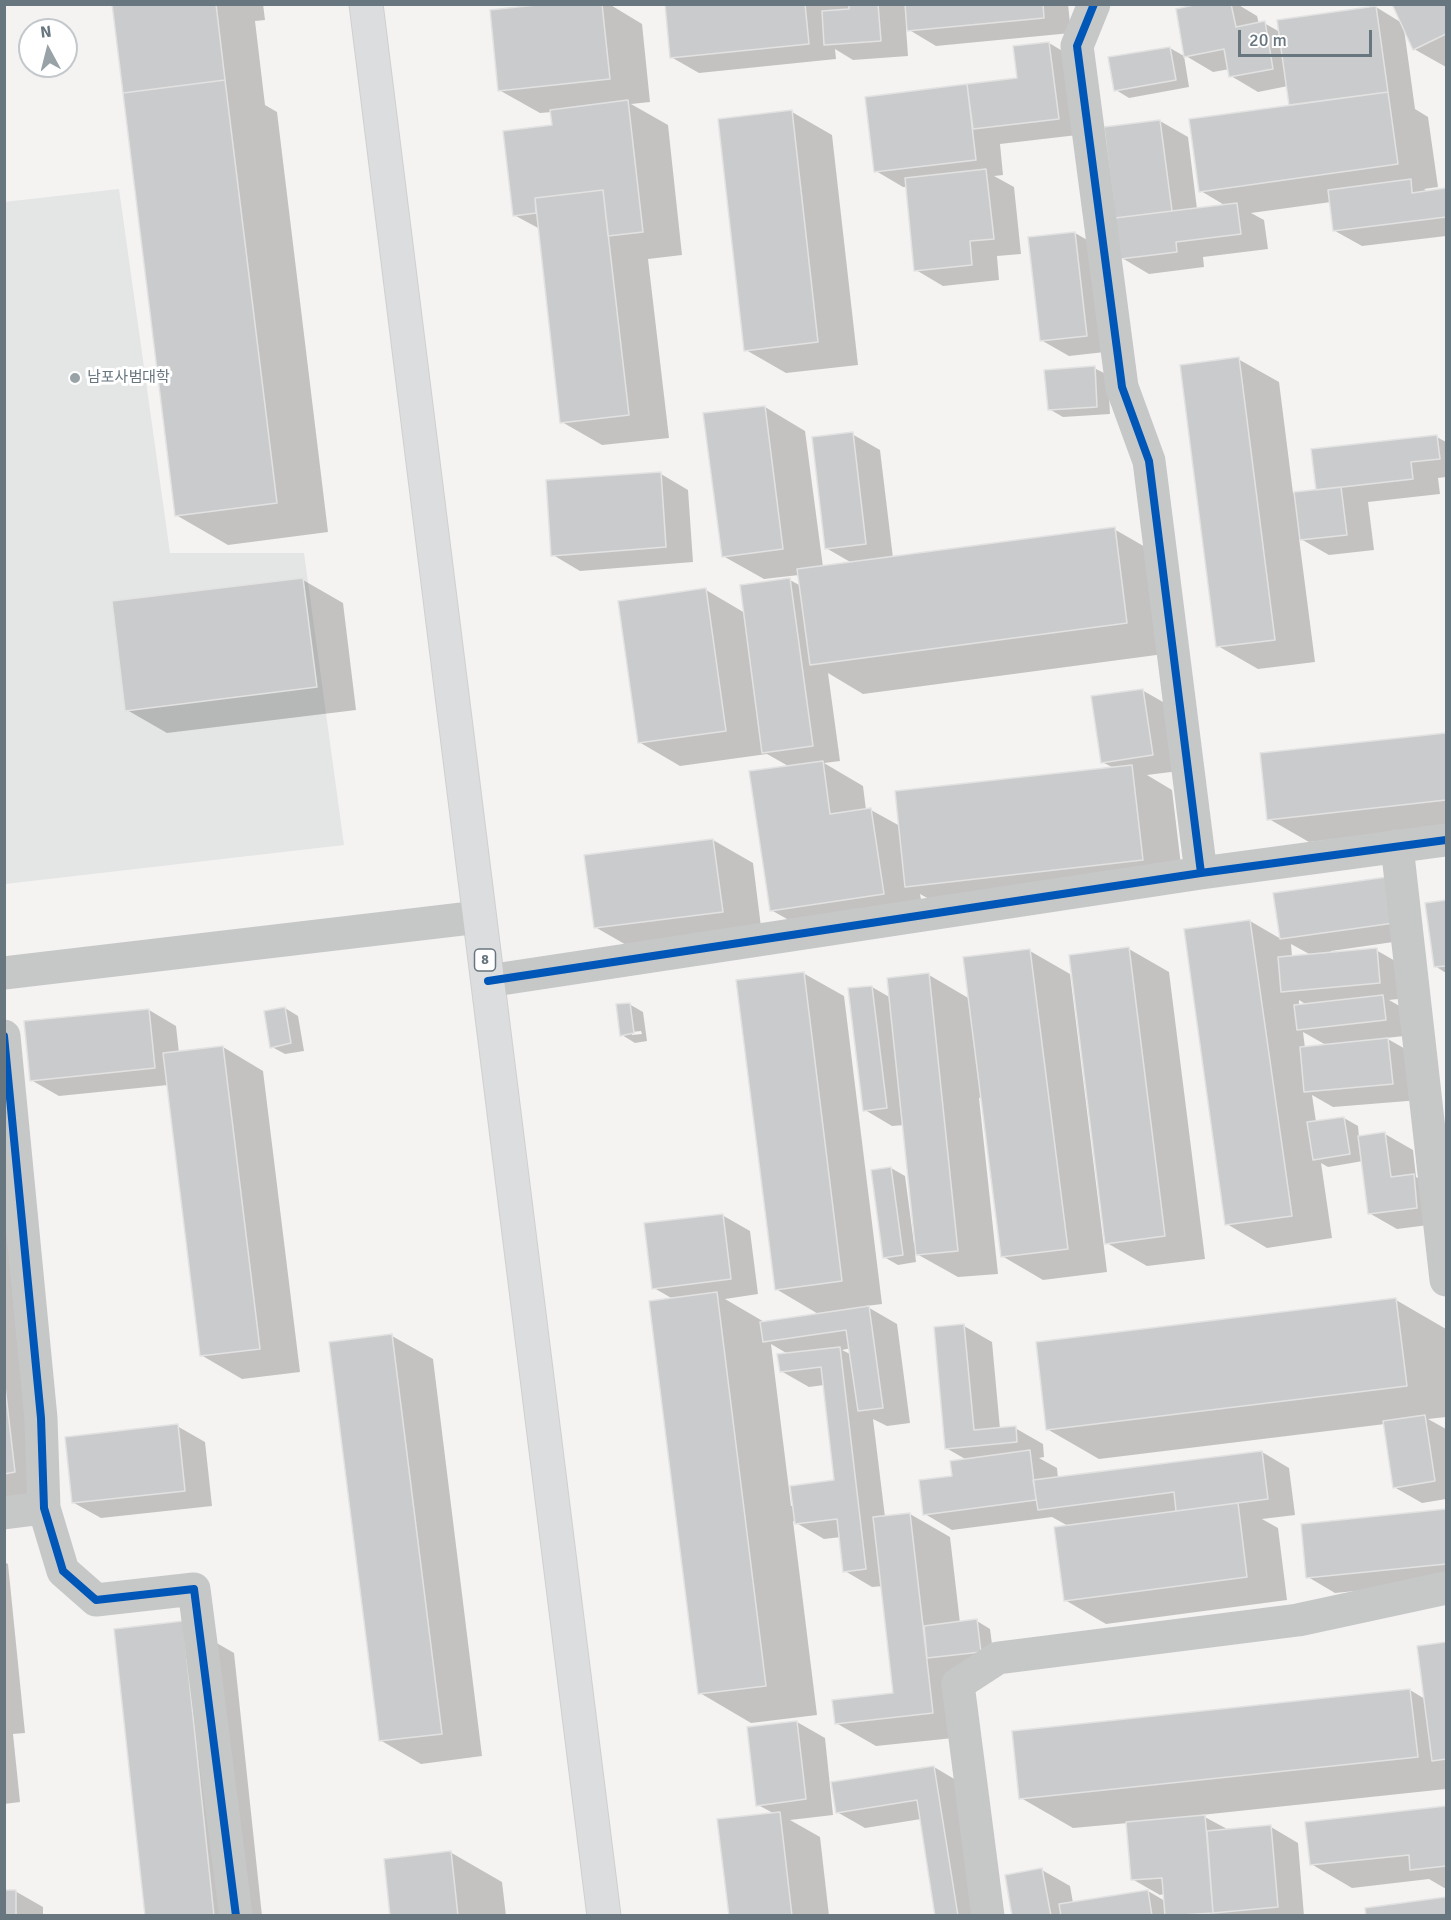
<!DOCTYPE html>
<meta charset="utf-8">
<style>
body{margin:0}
#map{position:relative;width:1451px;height:1920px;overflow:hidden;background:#f4f3f2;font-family:Signika,sans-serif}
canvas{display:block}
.frame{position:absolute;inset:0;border:6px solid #67767f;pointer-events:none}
.north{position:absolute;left:18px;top:18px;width:60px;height:60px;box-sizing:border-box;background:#fff;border:2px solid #c2c8cc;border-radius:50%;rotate:353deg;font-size:16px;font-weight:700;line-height:24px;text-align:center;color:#67767f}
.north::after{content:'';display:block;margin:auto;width:21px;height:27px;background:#98a2a7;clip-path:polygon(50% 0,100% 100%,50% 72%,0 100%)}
.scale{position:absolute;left:1238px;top:30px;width:134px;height:27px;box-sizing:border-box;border:3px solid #67767f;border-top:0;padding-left:8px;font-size:18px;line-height:21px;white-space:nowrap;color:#67767f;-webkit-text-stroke:4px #fff;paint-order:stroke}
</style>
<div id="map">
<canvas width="1451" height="1920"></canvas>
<div class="frame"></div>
<div class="north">N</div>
<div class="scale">20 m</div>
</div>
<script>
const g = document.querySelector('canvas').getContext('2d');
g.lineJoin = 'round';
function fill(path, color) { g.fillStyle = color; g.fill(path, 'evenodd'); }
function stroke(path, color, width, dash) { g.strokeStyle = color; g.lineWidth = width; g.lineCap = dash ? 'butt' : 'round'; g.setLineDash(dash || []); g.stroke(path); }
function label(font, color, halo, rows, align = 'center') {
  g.font = font + ' Signika,"Noto Sans KR",sans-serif'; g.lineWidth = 6; g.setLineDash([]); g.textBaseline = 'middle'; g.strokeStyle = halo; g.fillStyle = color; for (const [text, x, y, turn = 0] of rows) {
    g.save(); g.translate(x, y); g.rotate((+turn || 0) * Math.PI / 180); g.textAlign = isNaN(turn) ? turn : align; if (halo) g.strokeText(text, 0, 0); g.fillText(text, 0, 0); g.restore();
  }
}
fill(new Path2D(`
 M119 189 170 553H304L344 845 5 884 4 202Z`), '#e4e5e5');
fill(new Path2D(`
 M114 4H263L265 20 255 21 265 105 277 112 328 532 228 545 176 515Z
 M560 4H609L642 24 650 102 631 104 668 125 682 255 648 259 669 438 602 445 562 422 540 229 514 215 554 126 552 112 540 113 499 90Z
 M666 4H1068L1071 33 936 46 906 28 908 56 853 60 835 49 836 59 699 73 671 57Z
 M1206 4H1237L1257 16 1259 24 1264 23 1280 32 1376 7 1402 23 1394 4H1446V67L1414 49 1404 29 1415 109 1428 117 1438 187 1424 189 1429 192 1446 190V236L1362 246 1335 231 1331 202 1251 213 1264 220 1268 249 1203 257 1204 267 1149 274 1122 258 1160 121 1188 137 1197 209 1226 206 1201 191 1291 107 1288 86 1258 92 1231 76 1230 69 1213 72 1186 56Z
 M1049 43 1076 59 1086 134 1000 144 1003 175 994 176 1014 187 1021 254 997 256 999 280 943 286 916 270 907 187H903L876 171 867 98 1018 80Z
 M1170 48 1184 56 1189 87 1129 98 1116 90Z
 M792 112 832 135 858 365 786 373 746 350Z
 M1075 233 1103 249 1114 351 1069 356 1041 340Z
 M1238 359 1279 382 1293 493 1317 491 1437 437 1446 442V477L1438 478 1440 494 1368 502 1374 550 1329 555 1299 538 1315 662 1258 669 1218 646Z
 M1094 368 1108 375 1110 414 1063 417 1049 409Z
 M765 407 805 431 823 567 852 563 826 548 852 434 880 450 893 558 1114 529 1166 559 1179 652 863 694 828 673 840 761 824 763 863 786 866 810H871L900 826 1114 768 1102 762 1142 690 1170 706 1179 771 1147 775 1172 790 1183 882 947 909 920 894 924 916 812 933 771 910 790 767 767 754 680 766 639 742 706 590 745 613 790 580 801 586 799 575 764 579 723 556Z
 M661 474 688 490 693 562 580 571 553 555Z
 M303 580 343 603 356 710 167 733 127 710Z
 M1446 734V827L1309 842 1269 819 1262 755Z
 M713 840 753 863 762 935 635 950 595 927Z
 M1386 878 1421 938 1331 951V954L1376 950 1404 966 1407 998 1389 1000 1410 1012 1413 1035 1386 1038 1416 1055 1420 1100 1333 1107 1312 1095 1316 1122 1344 1118 1358 1126 1359 1137 1385 1134 1413 1150 1416 1177 1441 1191 1444 1223 1397 1229 1369 1213 1363 1161 1328 1167 1321 1163 1332 1238 1267 1248 1227 1224 1186 931 1250 921 1281 939 1275 894ZM1291 944 1311 955 1292 957ZM1299 1000 1307 1005 1299 1006ZM1303 1032 1326 1045 1305 1048Z
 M1446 901V973L1435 966 1427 904Z
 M1129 949 1169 972 1205 1259 1147 1266 1107 1243Z
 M1030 951 1070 974 1107 1272 1043 1280 1002 1256 982 1097 979 1098 998 1274 958 1277 915 1253 916 1262 898 1265 884 1257 891 1168 905 1176 914 1244 916 1243 904 1125 892 1126 865 1110 872 987 891 998 929 975 970 999Z
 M803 973 844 996 882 1304 866 1306 897 1324 910 1423 887 1426 873 1419 885 1517 910 1514 950 1537 960 1623 977 1621 990 1629 994 1659 965 1662 973 1736 876 1746 836 1723 895 1694 883 1586 872 1587 845 1571 841 1537 824 1539 793 1521 817 1715 751 1723 700 1693 673 1299 654 1288 722 1215 750 1231 758 1294 725 1299 766 1323 820 1315 776 1289ZM771 1344 788 1354 781 1371 809 1387 824 1385 836 1481 794 1506H791ZM851 1348 852 1355 842 1350Z
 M629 1004 643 1012 647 1041 635 1043 622 1035ZM641 1031 642 1034 632 1035V1032Z
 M285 1008 298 1016 304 1051 285 1054 272 1047Z
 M149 1010 176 1026 179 1053 223 1047 263 1071 300 1372 242 1379 201 1355 168 1085 59 1096 31 1080Z
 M4 1098 55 1495 4 1501Z
 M1396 1300 1446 1329V1417L1428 1419 1446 1429V1499L1422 1503 1394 1487 1385 1424 1099 1459 1047 1429Z
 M964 1326 992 1342 1000 1429 1015 1428 1043 1444 1044 1457 1039 1458 1057 1468 1058 1479 1262 1452 1289 1468 1295 1515 1262 1519 1278 1528 1287 1600 1106 1624 1065 1600 1070 1527 1052 1517 952 1530 925 1514 967 1460 946 1448Z
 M392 1336 433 1359 482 1756 421 1764 380 1740Z
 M177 1426 205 1442 212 1506 101 1518 74 1503Z
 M1446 1510V1582L1335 1593 1308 1577 1302 1526Z
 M4 1562 8 1564 25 1733 13 1734 20 1802 4 1804Z
 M182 1623 234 1653 262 1916H146Z
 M1446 1644V1789L1201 1815 1229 1830 1271 1827 1298 1843 1304 1916H1013L1042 1870 1070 1886 1073 1903 1148 1891 1165 1901 1164 1894 1160 1895 1132 1879 1128 1823 1073 1828 1021 1798 1410 1690 1425 1699 1419 1647Z
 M797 1722 825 1738 833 1815 790 1820 820 1837 829 1916H730L775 1814 758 1805Z
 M934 1767 961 1783 982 1916H937L921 1819 865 1828 837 1812Z
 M1446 1808V1889L1429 1879 1352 1888 1311 1864 1307 1823Z
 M450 1852 502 1882 506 1916H392Z
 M15 1891 43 1907V1916H4Z`), '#0003');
const building = new Path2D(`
 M112 4H216L225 80 123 93Z
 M545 4H602L610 79 498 91 490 10Z
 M665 4H805L809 44 670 58Z
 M849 4H878L881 41 824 45 822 11 849 9Z
 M905 4H1043L1044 18 907 31Z
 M1198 4H1231L1236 27 1265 21 1273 69 1229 77 1224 49 1184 57 1176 9Z
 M1392 4H1446V34L1413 50Z
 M1376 6 1388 92 1289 105 1277 20Z
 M1049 42 1059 119 973 129 967 84 1017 78 1013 46Z
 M1170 47 1176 80 1114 91 1108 57Z
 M225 80 277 503 175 516 123 93Z
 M967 84 976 160 874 172 865 97Z
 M1388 92 1398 164 1199 192 1189 119Z
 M628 100 643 232 608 236 603 190 535 198 536 213 513 216 503 131 552 125 550 110Z
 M792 110 818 342 744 351 718 119Z
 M1160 120 1172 211 1115 218 1104 127Z
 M986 169 994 239 970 241 972 265 914 271 905 178Z
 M1411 179 1412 193 1446 188V217L1333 231 1328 190Z
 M603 190 629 415 560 423 535 198Z
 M1237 203 1241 234 1176 242 1177 252 1120 259 1115 218Z
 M1075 232 1087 336 1040 341 1028 237Z
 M1239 357 1275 640 1216 647 1180 365Z
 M1095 366 1097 407 1048 410 1044 370Z
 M765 406 783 549 722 557 703 413Z
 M853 432 866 544 825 549 812 437Z
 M1437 435 1440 459 1411 462 1413 479 1316 490 1311 449Z
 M661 472 666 547 551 556 546 480Z
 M1341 487 1347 535 1300 540 1294 492Z
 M1115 527 1127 623 810 665 797 569Z
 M303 578 317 687 125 711 112 601Z
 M790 578 813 746 762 753 740 585Z
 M706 588 726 731 638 743 618 601Z
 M1143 689 1153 755 1101 763 1091 696Z
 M1446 733V800L1267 820 1260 753Z
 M823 761 830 814 871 808 884 894 770 911 749 771Z
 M1132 765 1143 860 905 887 895 791Z
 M713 839 723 912 594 928 584 855Z
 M1387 877 1394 923 1280 939 1273 893Z
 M1446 900V966L1434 967 1425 903Z
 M1250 920 1292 1216 1225 1225 1184 929Z
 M1129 947 1165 1236 1105 1244 1069 955Z
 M1377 948 1380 983 1281 992 1278 957Z
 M1030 949 1068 1249 1001 1257 963 957Z
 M804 972 842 1281 775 1290 736 980Z
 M929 973 958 1251 916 1255 887 978Z
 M872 986 887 1108 863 1111 848 988Z
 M1383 995 1386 1020 1297 1030 1294 1005Z
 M630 1003 634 1033 620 1036 616 1004Z
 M285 1007 291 1043 270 1048 264 1011Z
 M149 1009 155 1068 30 1081 24 1021Z
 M1388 1038 1393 1084 1304 1092 1300 1047Z
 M223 1046 260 1349 200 1356 163 1053Z
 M1344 1117 1350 1154 1313 1160 1307 1122Z
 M1385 1132 1391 1177 1414 1174 1417 1208 1368 1214 1358 1136Z
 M891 1167 903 1255 883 1258 871 1170Z
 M723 1214 731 1279 652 1289 644 1223Z
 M717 1292 766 1686 698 1694 649 1301Z
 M1396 1298 1407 1386 1046 1430 1036 1342Z
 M869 1306 883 1408 858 1411 846 1330 763 1342 760 1322Z
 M964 1324 974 1430 1016 1426 1017 1442 945 1449 934 1327Z
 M392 1334 442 1734 379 1741 329 1342Z
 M840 1347 866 1569 843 1572 837 1519 795 1524 790 1486 834 1480 821 1367 780 1372 777 1354Z
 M4 1378 15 1472 4 1474Z
 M1425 1415 1435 1481 1393 1488 1383 1421Z
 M178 1424 185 1491 72 1503 65 1437Z
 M1030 1450 1036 1500 923 1515 919 1480 952 1476 950 1461Z
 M1262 1451 1268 1499 1176 1511 1174 1492 1038 1510 1033 1480Z
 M1238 1503 1247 1577 1064 1601 1054 1527Z
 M1446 1509V1564L1306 1578 1301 1524Z
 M910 1513 933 1713 835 1724 832 1700 893 1693 873 1517Z
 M977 1619 981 1652 927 1658 924 1626Z
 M183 1621 214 1916H145L114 1629Z
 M1446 1642V1759L1432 1761 1417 1646Z
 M1410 1689 1418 1757 1019 1799 1012 1731Z
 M797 1721 806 1799 756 1806 747 1727Z
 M934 1766 958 1916H935L917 1800 836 1813 831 1782Z
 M1446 1806V1866L1410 1870 1409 1855 1310 1865 1305 1822Z
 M780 1812 792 1916H729L717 1819Z
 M1205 1815 1213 1913 1165 1916 1162 1878 1131 1880 1126 1822Z
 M1271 1825 1278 1907 1213 1913 1207 1831Z
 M451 1851 458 1916H390L384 1859Z
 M1042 1868 1051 1916H1012L1005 1875Z
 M4 1890H16V1916H4Z
 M1148 1890 1152 1916H1061L1059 1904Z
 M1446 1897V1916H1366L1365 1908Z`);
fill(building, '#cacbcc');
stroke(building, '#e3e2e2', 1.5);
const primary = new Path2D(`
 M366 4 604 1916`);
stroke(primary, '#d0d0d0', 35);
stroke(new Path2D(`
 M1094 4 1077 46 1122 387 1149 461 1201 873
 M1397 846 1446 1280
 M4 973 479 917
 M488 981 1201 873 1446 840
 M4 1036 41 1418 44 1508 63 1571 96 1600 194 1589 236 1916
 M4 1513 44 1508
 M988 1916 958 1684 998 1658 1298 1620 1446 1588`), '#c6c8c8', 33);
stroke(primary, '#dcddde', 33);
stroke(new Path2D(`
 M1094 4 1077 46 1122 387 1149 461 1201 873
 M488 981 1201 873 1446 840
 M4 1036 41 1418 44 1508 63 1571 96 1600 194 1589 236 1916`), '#0057b8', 8);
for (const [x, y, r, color] of [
 [75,378,6,"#98a2a7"]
]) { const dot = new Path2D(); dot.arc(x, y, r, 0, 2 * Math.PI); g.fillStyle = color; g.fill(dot); stroke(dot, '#fff', 2); }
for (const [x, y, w] of [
 [485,960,21]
]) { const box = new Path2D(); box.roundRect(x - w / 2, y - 11, w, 22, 4.5); g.fillStyle = '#fff'; g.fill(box); stroke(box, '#67767f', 1.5); }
label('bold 14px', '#67767f', null, [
 ["8",485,960]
]);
label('15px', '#67767f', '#fff', [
 ["남포사범대학",87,378]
], 'left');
</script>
